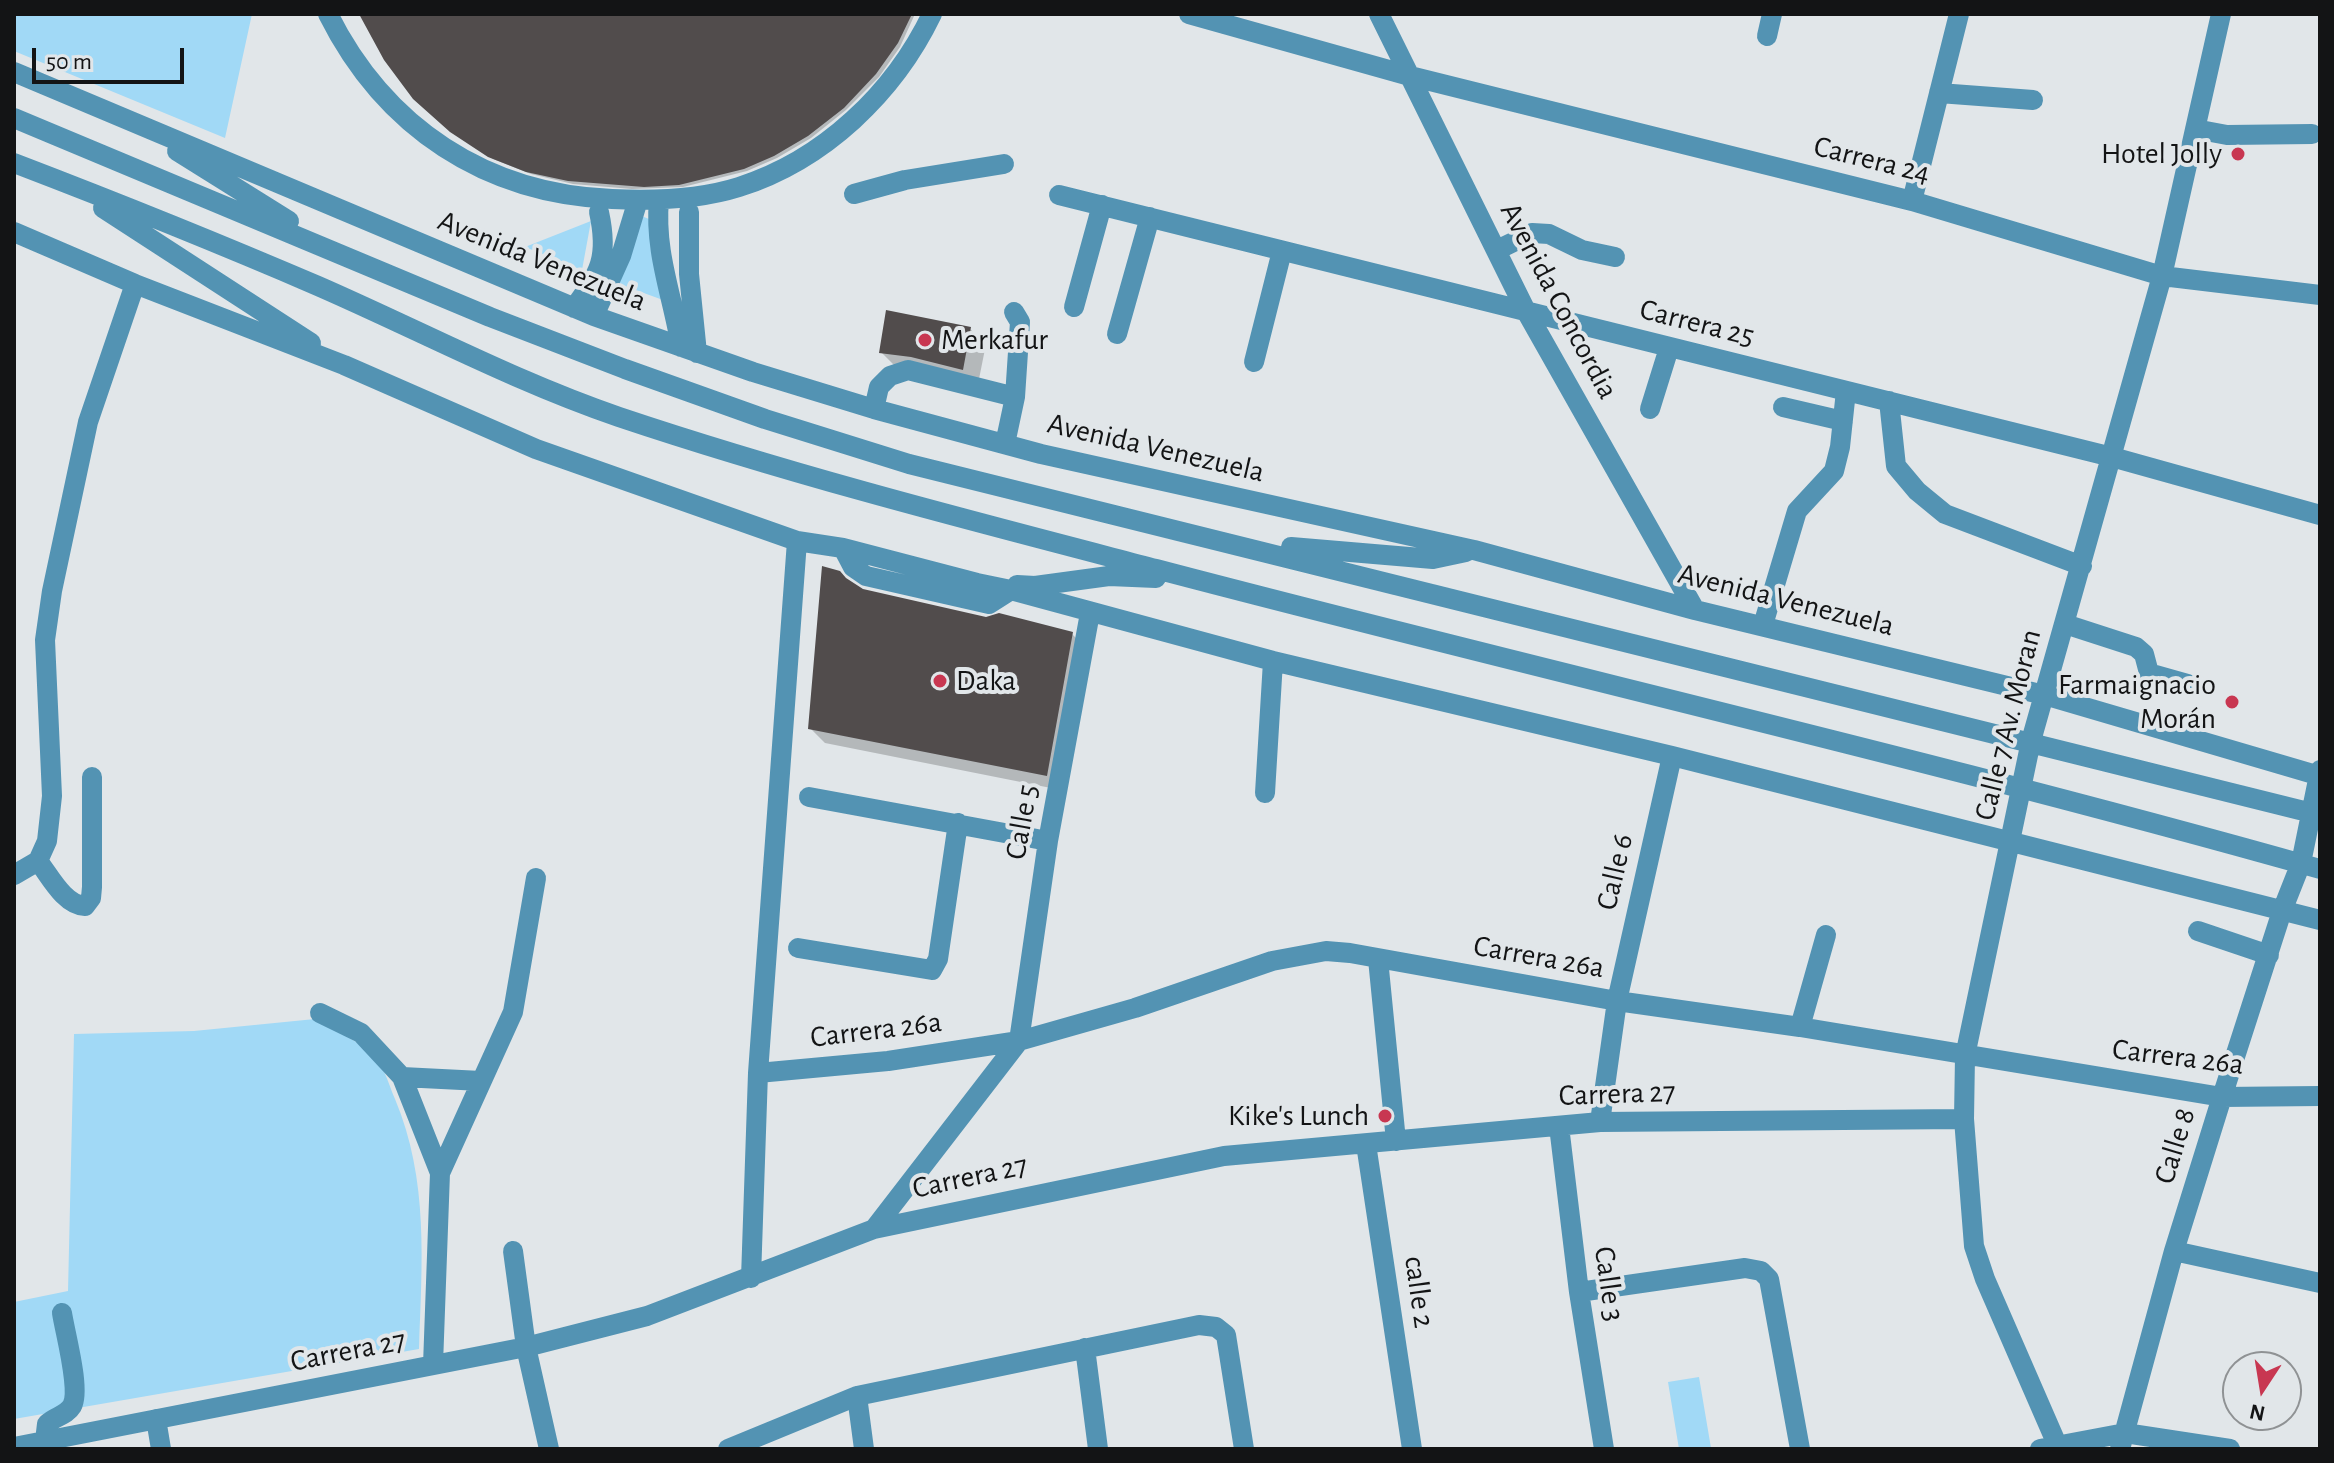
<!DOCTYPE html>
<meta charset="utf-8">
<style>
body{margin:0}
#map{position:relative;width:2334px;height:1463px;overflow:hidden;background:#e1e6e9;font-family:"Alegreya Sans",sans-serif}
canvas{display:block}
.frame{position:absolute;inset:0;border:16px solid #131415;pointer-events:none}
.north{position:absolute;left:2222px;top:1351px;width:80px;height:80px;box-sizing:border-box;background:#e1e6e9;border:2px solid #8f9294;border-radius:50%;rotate:192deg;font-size:22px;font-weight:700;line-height:32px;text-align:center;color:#131415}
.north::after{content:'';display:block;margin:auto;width:28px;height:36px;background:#c83751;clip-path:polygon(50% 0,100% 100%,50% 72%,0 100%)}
.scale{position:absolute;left:32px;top:48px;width:152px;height:36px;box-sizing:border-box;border:4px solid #131415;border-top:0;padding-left:10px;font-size:24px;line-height:28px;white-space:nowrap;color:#131415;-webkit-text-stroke:6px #e1e6e9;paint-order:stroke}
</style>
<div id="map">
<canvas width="2334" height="1463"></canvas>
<div class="frame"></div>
<div class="north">N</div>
<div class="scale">50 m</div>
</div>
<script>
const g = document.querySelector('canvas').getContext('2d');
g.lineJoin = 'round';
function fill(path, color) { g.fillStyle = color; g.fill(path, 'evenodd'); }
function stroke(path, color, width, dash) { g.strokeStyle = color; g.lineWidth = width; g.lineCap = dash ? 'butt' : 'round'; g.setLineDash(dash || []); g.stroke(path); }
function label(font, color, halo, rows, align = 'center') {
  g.font = font + ' "Alegreya Sans",sans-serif'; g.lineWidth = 8; g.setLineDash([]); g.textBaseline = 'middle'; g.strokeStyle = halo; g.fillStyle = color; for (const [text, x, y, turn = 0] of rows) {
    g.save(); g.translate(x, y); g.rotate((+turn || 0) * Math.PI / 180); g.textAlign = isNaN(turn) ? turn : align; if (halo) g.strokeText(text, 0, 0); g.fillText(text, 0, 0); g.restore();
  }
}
fill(new Path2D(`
 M14 14H252L225 138 14 51Z
 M639 215 649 219 663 300 619 284Z
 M591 221 582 270 525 247Z
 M315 1019C336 1030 368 1045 380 1065 387 1075 390 1088 395 1099 429 1180 422 1263 419 1349L14 1419V1302L68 1291 74 1034 194 1031Z
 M1699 1377 1711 1448 1679 1449 1668 1382Z`), '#a1d9f6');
fill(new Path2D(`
 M361 14H915L900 47 879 77 846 110 811 138 777 158 747 171 683 187 632 189 573 184 531 174 493 159 456 135Z
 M970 329 986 344 978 384 896 367 881 352Z
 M848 582 862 591 986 619 1072 634 1087 649 1061 790 825 743 810 728Z`), '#0003');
fill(new Path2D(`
 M359 14H912L898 43 876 74 844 108 808 136 774 156 744 169 679 185 644 187 568 181 526 172 488 157 450 132 413 99 384 60Z
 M886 310 971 327 963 370 911 357 879 353Z
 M822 566 840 571 846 578 863 589 986 617 999 613 1073 632 1047 776 808 729Z`), '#514c4c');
stroke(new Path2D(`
 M328 14C385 128 486 194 612 199 654 201 698 200 739 187 824 160 894 93 932 14
 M1189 14 1410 76 1912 201 2162 276 2320 295
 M1379 14 1526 311 1695 610
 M1767 36 1772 14
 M14 72 594 316 753 372 874 409 1041 454 1474 550 1695 610 2044 695 2320 776
 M1939 93 2033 100
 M14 118 490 317 625 369 765 419 909 464 2320 815
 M2195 129 2227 135 2312 134
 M177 151 289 221
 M14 163C116 202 218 243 318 286 419 330 514 381 619 417 795 476 976 522 1156 569 1543 671 1934 760 2320 869
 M854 194 905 180 1004 164
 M1059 195 2112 457 2320 515
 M659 200C654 252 673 297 681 347
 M1912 201 1959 14
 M103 208 311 343
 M689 212V274L697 353
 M14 232 135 284 344 365 536 449 797 541 843 548 977 583 1011 590 1273 661 1672 756 2320 920
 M1497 250 1532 233 1549 234 1582 250 1615 257
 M1074 307 1102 205
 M574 308C600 272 609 258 599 212
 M594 316 621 256 638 200
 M1117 334 1150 217
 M1254 362 1282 251
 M1889 401 1896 466 1917 491 1945 514 2082 566
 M1783 407 1843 421
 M874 409 879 387 890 376 908 370 1015 397
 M1650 409 1669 348
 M1005 444 1015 397 1020 322 1014 312
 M1291 547 1433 559 1466 552
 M843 548 853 567 866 576 989 604 1011 590
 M1017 585 1035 586 1109 576 1156 578
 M2065 624 2136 647 2144 654 2149 673 2188 684
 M1763 625 1797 511 1834 471 1840 447 1846 391
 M1265 793 1273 661
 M809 797 1048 841
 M38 861C50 876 64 905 85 906L91 898 92 887V777
 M14 875 38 861 47 841 52 796 45 640 52 591 88 422 135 284
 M2198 931 2269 955
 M798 948 932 970 938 959 958 823
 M1378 959 1396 1141
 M320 1013 361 1033 402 1077 440 1173
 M1800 1027 1826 935
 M758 1073 888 1061 1019 1041 1135 1008 1272 961 1326 951 1350 953 1617 1001 1800 1027 2222 1097 2320 1096
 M402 1077 481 1081
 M1600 1122 1617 1001 1672 756
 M1559 1126 1579 1292 1604 1449
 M1366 1144 1412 1449
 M874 1229 1019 1041 1048 841 1090 613
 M513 1251 526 1347 549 1449
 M2174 1251 2320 1283
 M751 1278 758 1073 797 541
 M1579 1292 1745 1268 1761 1271 1769 1279 1800 1449
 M1085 1348 1098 1449
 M433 1365 440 1173 513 1012 536 878
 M857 1396 864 1449
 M156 1419 161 1449
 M45 1441 47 1424C55 1416 66 1416 72 1406 81 1390 65 1333 62 1313
 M14 1447 526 1347 647 1316 874 1229 1224 1156 1600 1122 1964 1119
 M728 1449 857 1396 1199 1325 1216 1327 1226 1335 1244 1449
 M2040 1449 2125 1433 2230 1449
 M2059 1449 1985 1279 1974 1246 1964 1119 1965 1056 2031 741 2162 276 2221 14
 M2120 1449 2174 1251 2222 1097 2282 911 2301 863 2320 770`), '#5393b3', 20);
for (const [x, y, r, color] of [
 [2238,154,8,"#c83751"],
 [925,340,8,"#c83751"],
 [940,681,8,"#c83751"],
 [2232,702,8,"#c83751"],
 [1385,1116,8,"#c83751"]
]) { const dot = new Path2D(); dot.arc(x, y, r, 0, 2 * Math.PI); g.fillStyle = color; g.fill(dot); stroke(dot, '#e1e6e9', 3); }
label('30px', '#131415', '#e1e6e9', [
 ["Hotel Jolly",2222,154],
 ["Merkafur",941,340,"left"],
 ["Daka",956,681,"left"],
 ["Farmaignacio",2216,685],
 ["Morán",2216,719],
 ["Kike's Lunch",1369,1116]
], 'right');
label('30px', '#131415', '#e1e6e9', [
 ["Carrera 24",1872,160,14],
 ["Avenida Venezuela",542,261,22],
 ["Avenida Concordia",1559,301,62],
 ["Carrera 25",1697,323,14],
 ["Avenida Venezuela",1156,448,13],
 ["Avenida Venezuela",1786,600,14],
 ["Calle 7 Av. Moran",2008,725,-76],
 ["Calle 5",1022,822,-80],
 ["Calle 6",1615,872,-77],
 ["Carrera 26a",1539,957,10],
 ["Carrera 26a",876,1030,-7],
 ["Carrera 26a",2178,1057,7],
 ["Carrera 27",1617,1094,-2],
 ["Calle 8",2175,1146,-73],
 ["Carrera 27",970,1177,-12],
 ["Calle 3",1609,1284,82],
 ["calle 2",1419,1292,82],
 ["Carrera 27",348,1351,-11]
]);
</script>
